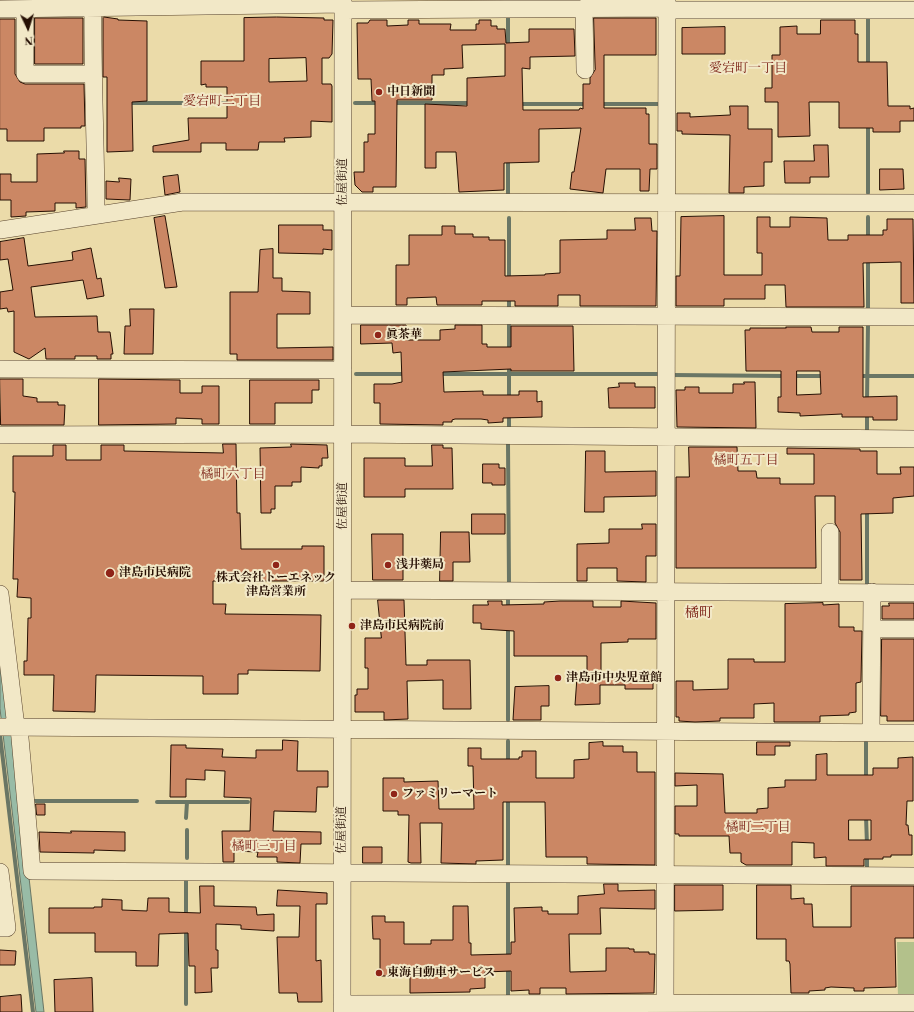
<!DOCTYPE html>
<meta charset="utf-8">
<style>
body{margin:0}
#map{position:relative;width:914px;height:1012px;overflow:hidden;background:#ebdba9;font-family:"Libre Bodoni",serif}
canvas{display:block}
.north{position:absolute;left:8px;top:8px;width:40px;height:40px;-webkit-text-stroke:3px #f2e8c7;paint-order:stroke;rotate:176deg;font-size:11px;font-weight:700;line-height:16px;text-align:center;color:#260f03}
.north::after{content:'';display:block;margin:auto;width:14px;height:18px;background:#260f03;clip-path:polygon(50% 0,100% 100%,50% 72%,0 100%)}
</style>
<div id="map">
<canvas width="914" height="1012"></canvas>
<div class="north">N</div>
</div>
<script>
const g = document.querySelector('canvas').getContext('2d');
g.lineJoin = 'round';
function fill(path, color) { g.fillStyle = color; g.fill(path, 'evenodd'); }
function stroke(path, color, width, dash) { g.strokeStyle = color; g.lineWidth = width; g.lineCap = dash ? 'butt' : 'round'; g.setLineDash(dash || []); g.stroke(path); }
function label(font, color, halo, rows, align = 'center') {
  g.font = font + ' "Libre Bodoni","Noto Serif JP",serif'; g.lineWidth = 4; g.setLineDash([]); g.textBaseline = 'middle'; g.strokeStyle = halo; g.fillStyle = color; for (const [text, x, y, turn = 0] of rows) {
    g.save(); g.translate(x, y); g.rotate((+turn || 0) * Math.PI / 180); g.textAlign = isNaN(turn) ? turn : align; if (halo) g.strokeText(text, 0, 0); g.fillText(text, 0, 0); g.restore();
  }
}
fill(new Path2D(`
 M897 942H914V999H898Z`), '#b3c18b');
const water = new Path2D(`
 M0 645 13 734 44 1012H36L0 709Z`);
fill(water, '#98bba6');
stroke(water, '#6a7665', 1);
stroke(new Path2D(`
 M508 47V13
 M868 67V14
 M128 103H231
 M355 103H380
 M393 103H472
 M519 104H588
 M599 104H658
 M508 158V194
 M868 193V124
 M868 217V241
 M868 257V311
 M509 281V218
 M509 309V296
 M509 322V352
 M356 374H406
 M438 374H658
 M672 375 786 376
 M792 376H826
 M858 376H914
 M509 400V365
 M867 401 868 324
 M509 430V413
 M867 432V412
 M508 443 509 584
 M867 509V585
 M508 597V610
 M508 627V720
 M0 735 33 1012
 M508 741V764
 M866 742V779
 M508 796V868
 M30 801H137
 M157 802H248
 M866 816 867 845
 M186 818 187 802
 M867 854V869
 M187 858V830
 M186 917V878
 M508 959V880
 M508 999V966
 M186 1004V928`), '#6a7665', 4);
const building = new Path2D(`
 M104 17 118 19V20L147 21V101L132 102 133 151 107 152V77H103V18Z
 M277 17 324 18V20H333L332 54 329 58H322V84H331L332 86V122L311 121V137L284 138 285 142H259L258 150H226V143H201V152H153V146L189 140 188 118H227V87H206V84L201 85V61H244V18ZM306 58 307 81 269 82V59Z
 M35 18H83V64H35Z
 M594 18H656V55H604V108H646V114H649V144H657V169H650L649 191H640V169H606L603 193 570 189 572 172H574L581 128 539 129V162L504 163V190L459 192 456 152H436V168H425V104L467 106V78L505 76V44L462 45 463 68 444 69V75H432V100H397L396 187H373V192H362L355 185 354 172H364V142H368V134H375V101H372L371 79H358L357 23H368L370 20H387V26L408 25V20H419V24H451L450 30H476V24H479V20H491V26H497V29H505L506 43 529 42V29H574L575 56 530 57V69L522 68 523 110H579L580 108 583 109V84H590V78L595 70Z
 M0 19H15V74L20 82 25 84H84L85 126H81V128H44V141H7V129H0Z
 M821 20H855V34H858V62H887L888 106H910V109L914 108V121H900V132H873V128H839V102H809L810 136 778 137V102H765V88H772V55H780V27L797 26V34H820Z
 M725 27V54H682V28Z
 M730 106H748V129H772V162H764V186L744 187V193H729L730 135 682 134V131H677V113H690V117L730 115Z
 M814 145H828L829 177H810V183H785L784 161H814Z
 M64 151H79V159H85L86 207 76 208V203H55V211L26 212V216L11 217V200H0V174H11V182H37V154L64 153Z
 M880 169H903L904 189 880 190Z
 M178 175 180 192 165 195 163 177Z
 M119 178 131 179 130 200 106 199V181L119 182Z
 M165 216 177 287 165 288 154 218Z
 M724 216V275H762V253H757V217H770V227H790V217L827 218 828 240H848V235H883V230H887V219H913L914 303H901V262L863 263 864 307H786L785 285H765V299H724V306H676V276H680L681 217Z
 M635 218H651L652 231H657L656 306H580V295H558V306H515V301H482V305H437L436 297 407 298V305H396V265H409V235H442V226H455V234H473V237H489V240H505V276L545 275V274L560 273V240L607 239V230H635Z
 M279 225H323V230H332V250L323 249V254L279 253Z
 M24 238 28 266 73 260 72 252 91 248 97 279 101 278 104 296 87 299 83 280 31 287 35 317 97 316 98 332H110L113 354H111V359H97V356H75V359H46L45 348 29 359 14 352V311L8 312 7 308 0 309V292L13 290 8 259 0 260V242Z
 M273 249V278H282V291L310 292V314H277V348L333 347V360H237V354H230V292H258L260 250Z
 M130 309H154L153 354H124L125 326H130Z
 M361 325H406L407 340H440V330L455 329V325H482V344H487V347H511V326H573L574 371H511V369L443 372 444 392 483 391V395H519V391H537V402L542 401V417L503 418V422L488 423V420L481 419H455L452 420V422H443V425L380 424V403H374V384H392L402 382 401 352 393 353 392 343 361 344Z
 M786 327H811L812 332H839V327H863V397L897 396V420H873V417H842V414L800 416V413L778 412V397H781V371H746L745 330H750V328H786ZM797 371H820L821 394 797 395Z
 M0 379H23V396L37 398V402H58V405H65L64 425H1Z
 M99 379 180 380V393H202V386H219V424H202V419L176 418V424L99 425Z
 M250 380H319V390H312V403H275V424H250Z
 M744 382H755L756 428 677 427 676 390H685V387H699V393H733V384H744Z
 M619 383H635V387H655V408H609L608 388 619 387Z
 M223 444H236L237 513H240L241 549H302V546H324V581H213V604H226L225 614 321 615 320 671 248 670V674H238V694H203V676L96 675 95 712 53 711 54 675H24V661H27L28 618H31V598L17 597 18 579H13L15 492H13V456H53V445H66V460H101V445H124V451L223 453Z
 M291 444 327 445 328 458H322V466H319V468L301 467V482H292V486H275V509H271V513H261L260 448 291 447Z
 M432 445H443V448H452L453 489H405V497H364V458H405V466H432Z
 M689 447H737L738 471H756L757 478H780V484H814V454H787V448L860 449V451H877V474H901L900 467H914V496L893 498V513L861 514 862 580H840V532L835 523V496H815L816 568H676V477H689Z
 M586 451H605V472L656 471V496L604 497V512H585Z
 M483 464H499V468H505V485H492V483H483Z
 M472 514H505V534H472Z
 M642 524H656V556H646V582L617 581V568H587V581H577V544L609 543V529H642Z
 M441 532H469L470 562H453V581H440Z
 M372 534H403V580H373Z
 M378 600H404L406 665H427V660H470L471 709H443V680L407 681 408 719 384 720V712H355V695H357V689H368V668H365V638H381Z
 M488 601H502V605L544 604V602L560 601H593V607H621V601L656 603V639H628V642L601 643V675H653V689H625V685H600V704L575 705 577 677 587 675V656H514V631L481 629V623H473V605H488Z
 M823 603V605L839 604V627H854V631H862L861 682 856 683V712L849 713V715L820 716V722H774V703L754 704V718H720V721L695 722 679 721V717H676V681H693V690L728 689V659H754V662H785V604Z
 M889 603H914V619H882V606H889Z
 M882 639H914V721H887V716H881Z
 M549 686V706H541V720H513L515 687Z
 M283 740 298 741 297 771H328V787H317L316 812 274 811 273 831 321 832V844H301L300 863 277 862V857H257L258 852 234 851V862H223L222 831H250L251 798 224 797 225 771 205 770V780L186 779V797H170L171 745H186V748L223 749 222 757 256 758V750H282Z
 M603 742V746H623V752H637V772H655V865L587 864V857H546L545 802H503V860L476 861V864L441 863 442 823H420L421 863H411L408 862 409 815H398V811H383V778H404V782L438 781 439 809H474L473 766H468V748H481V759H519V757H522V751H536V778H574V760L589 759V743Z
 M757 742H790V746H775V755H757Z
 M827 754V775H873V768H898V758L913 757V801H907L906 825H908L909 835H912V855H891V857H883V859H864V866H826V857L814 858V843L792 842V865H746L741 862V853H730L729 836H679V834H675V806H697V785L675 786V773L723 774 725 813H757V809L768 808V788L785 787V780H816V755ZM849 820H871V840H849Z
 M36 804H45V815H37Z
 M71 831 125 832V851L94 850V853L40 852 39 832 71 833Z
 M363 847H382V863H363Z
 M604 884H618V891L655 890V909L600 908 601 934H569L570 972 606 971V948H629V949H634V952H649V954H655L654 993 566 994V988H540V994H529V990L511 991V971L485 972V988L470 989V992L410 993V976H380V939H373L372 916H385V922H404V944H431V940H453V906H468L469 943H471V955L511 954V942H515L514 908 542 907V911H548V914H578V896L604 894Z
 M675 885H723V910L675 911Z
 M757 885H791V899L804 898V904H812L813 927H851V886H914V938H895L896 987 864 988V991H854V988L831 987 825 988V990L809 991V993H791L790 964 789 961H786V939H757Z
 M200 886H214V906L256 907 257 915 274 914V931L241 929V925L216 924V950H218V968H211L212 992 195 993V966H189L188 933 159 934 158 966H136V952H95V933H49V908H94V907H102V899L122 900V910L147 911 148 898H169V912L200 913Z
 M278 890 327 893V904H316V961L321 960 322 1002H298L297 993H279L277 937H299L300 906H277Z
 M0 950 16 951 15 965H0Z
 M92 978 93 1012H55L54 980Z
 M21 995 22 1012H0V997Z`);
fill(building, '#cb8764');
stroke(building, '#260f03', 1);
const minor = new Path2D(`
 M93 0C92 72 96 143 96 215
 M584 8 585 70
 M0 9 343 4
 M25 9V74H93
 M343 10 667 8
 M667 10H914
 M0 230 183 202 914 203
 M343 315 914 317
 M0 369 343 370
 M0 435 343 434 914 439
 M343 590 914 593
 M830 592V532
 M0 594 16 727
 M872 629H914
 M0 727 914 733
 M19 727 32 871 914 876
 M871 732 872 592
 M0 872 7 928H0
 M342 1004 914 1003
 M342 1012 343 0
 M665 1012 667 0`);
stroke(minor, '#57422c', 18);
stroke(minor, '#f2e8c7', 17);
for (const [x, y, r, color] of [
 [379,92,4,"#8f2418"],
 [378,335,4,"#8f2418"],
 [276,565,4,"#8f2418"],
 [388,565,4,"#8f2418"],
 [110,573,5,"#8f2418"],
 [352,626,4,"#8f2418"],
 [558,678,4,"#8f2418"],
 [394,794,4,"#8f2418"],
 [379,973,4,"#8f2418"]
]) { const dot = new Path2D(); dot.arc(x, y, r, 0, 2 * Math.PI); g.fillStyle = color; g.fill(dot); stroke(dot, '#f2e8c7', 1.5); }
label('bold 12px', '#260f03', '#f2e8c7', [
 ["中日新聞",387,92],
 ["眞茶華",386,335],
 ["浅井薬局",396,565],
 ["津島市民病院",119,573],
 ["株式会社トーエネック",276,578,"center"],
 ["津島営業所",276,592,"center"],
 ["津島市民病院前",360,626],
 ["津島市中央児童館",566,678],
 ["ファミリーマート",402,794],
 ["東海自動車サービス",387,973]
], 'left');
label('12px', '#260f03', '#f2e8c7', [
 ["佐屋街道",343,182,-90],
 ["佐屋街道",343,506,-90],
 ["佐屋街道",342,830,-90]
]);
label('13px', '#7a1f14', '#f2e8c7', [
 ["愛宕町一丁目",748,69],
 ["愛宕町二丁目",222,102],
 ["橘町五丁目",746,461],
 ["橘町六丁目",233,475],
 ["橘町二丁目",758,828],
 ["橘町三丁目",264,847]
]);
label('14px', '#7a1f14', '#f2e8c7', [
 ["橘町",699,614]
]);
</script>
